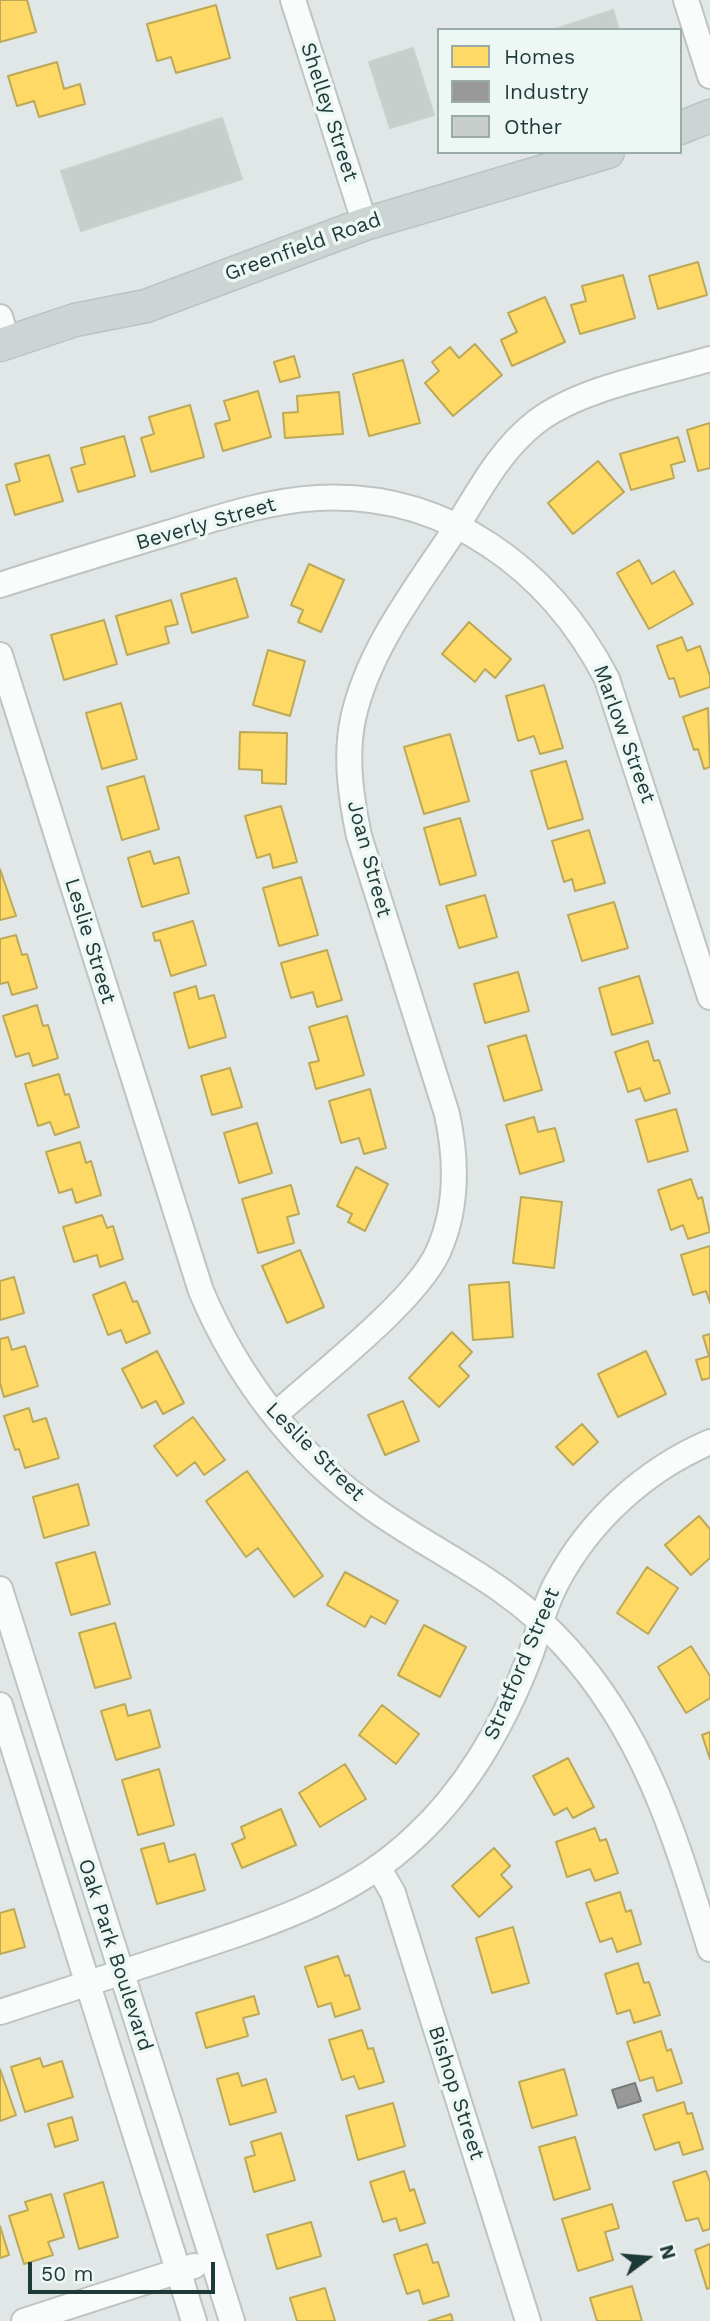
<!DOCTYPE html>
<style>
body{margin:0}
#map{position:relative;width:710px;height:2321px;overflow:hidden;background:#e0e7e6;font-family:"Work Sans",sans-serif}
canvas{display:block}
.legend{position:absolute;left:437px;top:28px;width:245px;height:126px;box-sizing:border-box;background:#edf7f4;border:2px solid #9aaba9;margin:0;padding:9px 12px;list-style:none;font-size:21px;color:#1e3a38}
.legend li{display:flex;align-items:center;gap:14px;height:35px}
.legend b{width:35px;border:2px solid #9aaba9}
.north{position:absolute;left:612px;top:2223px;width:70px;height:70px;-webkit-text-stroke:5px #edf7f4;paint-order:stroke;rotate:74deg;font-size:19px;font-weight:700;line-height:28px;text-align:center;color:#1e3a38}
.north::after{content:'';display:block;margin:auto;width:24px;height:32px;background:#1e3a38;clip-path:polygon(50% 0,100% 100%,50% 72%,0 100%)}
.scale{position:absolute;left:28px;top:2262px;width:187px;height:32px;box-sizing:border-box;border:4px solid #1e3a38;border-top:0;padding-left:9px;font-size:21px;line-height:24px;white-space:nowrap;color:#1e3a38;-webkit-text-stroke:5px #edf7f4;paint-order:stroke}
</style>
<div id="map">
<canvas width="710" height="2321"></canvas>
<ul class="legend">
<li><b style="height:19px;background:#ffd966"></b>Homes</li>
<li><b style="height:19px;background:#999"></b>Industry</li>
<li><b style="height:19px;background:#c7cecc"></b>Other</li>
</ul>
<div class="north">N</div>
<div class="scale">50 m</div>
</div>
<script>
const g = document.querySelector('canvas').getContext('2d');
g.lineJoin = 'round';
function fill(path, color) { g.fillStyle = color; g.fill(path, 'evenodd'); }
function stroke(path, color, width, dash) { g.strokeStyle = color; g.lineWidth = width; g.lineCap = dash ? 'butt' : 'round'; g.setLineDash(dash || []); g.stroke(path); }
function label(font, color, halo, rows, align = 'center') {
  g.font = font + ' "Work Sans",sans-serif'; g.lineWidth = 7; g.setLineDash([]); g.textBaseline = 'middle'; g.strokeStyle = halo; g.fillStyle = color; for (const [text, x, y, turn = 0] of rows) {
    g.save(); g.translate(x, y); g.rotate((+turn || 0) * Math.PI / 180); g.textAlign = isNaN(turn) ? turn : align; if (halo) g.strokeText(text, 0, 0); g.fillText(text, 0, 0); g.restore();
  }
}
const homes = new Path2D(`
 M0 0H27L36 32 0 42Z
 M216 5 230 58 176 73 171 57 157 61 147 24Z
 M57 62 64 89 80 84 85 104 39 117 34 101 17 106 8 76Z
 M698 262 707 295 658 309 649 276Z
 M623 275 635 318 580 334 571 305 586 301 582 286Z
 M545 297 565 342 512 366 501 340 517 332 508 313Z
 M475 344 502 375 453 416 425 383 439 371 432 362 450 347 459 358Z
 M294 356 300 377 280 382 274 362Z
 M403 360 420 423 369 436 353 374Z
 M258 391 271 437 223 451 215 424 230 420 224 401Z
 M339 392 343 434 285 438 283 413 298 412 297 396Z
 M190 405 204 457 151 472 141 438 154 434 149 417Z
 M710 423V468L698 471 687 430Z
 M124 436 135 476 78 492 71 468 85 464 81 448Z
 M678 437 685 461 671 465 674 478 631 490 620 454Z
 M49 455 63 501 15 515 6 485 20 481 15 464Z
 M598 461 624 492 573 534 548 503Z
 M639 560 652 584 674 571 693 604 649 629 617 573Z
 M309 564 344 580 321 632 298 622 303 610 291 605Z
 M236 578 248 617 192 633 181 594Z
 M171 600 178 624 165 627 169 643 127 655 116 616Z
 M104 620 117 664 64 680 51 635Z
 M469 622 511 659 495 678 485 669 475 682 442 654Z
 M682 637 687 651 700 646 710 676V687L680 697 674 678 669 679 657 646Z
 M268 650 305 661 290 716 253 705Z
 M544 685 563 748 540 754 534 736 518 741 506 696Z
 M121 703 137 759 102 769 86 713Z
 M708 708 710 767 704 769 698 749 694 750 683 717Z
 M240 732 287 733 286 784 262 783V770L239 769Z
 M450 734 469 801 424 814 404 747Z
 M566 761 583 819 548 829 531 771Z
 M144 776 159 829 122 840 107 787Z
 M281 806 297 862 273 868 270 854 257 858 245 816Z
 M460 818 476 875 440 885 424 828Z
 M589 830 605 883 575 891 572 879 564 882 552 841Z
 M150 851 154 864 179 857 189 893 142 907 128 858Z
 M0 869 16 916 0 920Z
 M301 877 318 935 279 946 263 888Z
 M485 895 497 937 459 948 446 906Z
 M614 902 628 948 582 961 568 915Z
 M193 921 206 965 171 976 160 940 155 941 153 933Z
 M16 935 22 955 27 954 37 988 12 995 8 982 0 984V939Z
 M327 950 342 1000 317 1007 313 992 291 998 281 963Z
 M518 972 529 1011 485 1023 474 984Z
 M639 976 653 1023 612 1035 599 988Z
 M196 986 199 999 214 995 226 1037 189 1048 174 993Z
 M37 1005 43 1026 48 1025 58 1058 33 1066 29 1053 16 1057 3 1016Z
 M347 1016 364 1075 316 1089 309 1063 319 1061 309 1027Z
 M526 1035 542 1090 504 1101 488 1046Z
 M648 1041 654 1061 659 1060 670 1093 645 1101 640 1088 628 1092 615 1052Z
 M230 1068 242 1107 212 1115 201 1076Z
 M59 1074 65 1095 69 1094 79 1127 55 1135 50 1122 38 1126 25 1084Z
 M370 1089 386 1148 364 1154 359 1138 341 1143 329 1101Z
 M676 1109 688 1151 648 1162 636 1120Z
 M534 1117 538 1132 555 1128 564 1161 520 1174 506 1125Z
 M257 1123 272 1173 239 1183 224 1133Z
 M80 1142 86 1163 91 1161 101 1195 76 1203 72 1189 59 1193 46 1152Z
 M356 1167 388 1184 365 1231 348 1222 352 1214 337 1206Z
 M691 1179 698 1199 702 1197 710 1232 688 1239 683 1225 671 1230 658 1190Z
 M291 1185 299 1214 287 1217 294 1243 258 1253 242 1199Z
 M521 1197 562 1202 554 1268 513 1263Z
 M102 1215 107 1228 113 1226 123 1259 100 1267 97 1255 74 1262 63 1227Z
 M710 1246V1303L706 1291 693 1295 681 1255Z
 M300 1250 324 1307 287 1323 262 1266Z
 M14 1277 24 1313 0 1320V1281Z
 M125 1282 133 1302 137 1301 150 1333 126 1343 121 1330 108 1335 93 1295Z
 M509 1282 513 1337 473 1340 469 1285Z
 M452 1332 472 1352 459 1366 469 1376 439 1407 409 1378Z
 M710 1334V1378L702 1380 696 1360 709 1356 703 1336Z
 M8 1337 12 1350 25 1346 38 1386 4 1397 0 1383V1339Z
 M157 1351 184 1403 163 1414 156 1401 142 1408 122 1369Z
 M646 1351 666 1394 618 1417 598 1374Z
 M403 1401 419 1441 385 1455 368 1415Z
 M29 1408 33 1422 46 1418 59 1458 25 1468 19 1449 15 1450 4 1416Z
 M193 1417 225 1460 204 1475 195 1462 177 1476 154 1446Z
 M582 1424 598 1442 573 1465 556 1447Z
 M247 1471 323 1576 294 1597 258 1548 246 1557 206 1501Z
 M78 1484 89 1525 44 1538 33 1497Z
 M699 1516 710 1529V1558L691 1575 665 1545Z
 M95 1552 110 1604 71 1615 56 1563Z
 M647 1567 678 1588 648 1634 617 1613Z
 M345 1572 398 1601 385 1624 371 1616 365 1627 327 1605Z
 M115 1623 131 1678 95 1688 79 1633Z
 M424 1625 466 1647 440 1697 398 1675Z
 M691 1646 710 1676V1698L686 1713 658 1667Z
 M125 1704 128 1716 150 1710 160 1747 116 1760 101 1711Z
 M382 1705 419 1734 396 1764 359 1735Z
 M710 1732V1759L702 1735Z
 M568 1758 594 1807 573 1818 567 1808 554 1815 533 1776Z
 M345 1764 366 1799 320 1827 299 1793Z
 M159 1769 174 1825 138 1835 122 1780Z
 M281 1809 296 1845 242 1868 232 1844 245 1838 241 1827Z
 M595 1828 600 1841 606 1839 618 1873 595 1881 590 1869 567 1877 556 1842Z
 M164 1843 169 1862 195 1854 205 1890 157 1904 141 1849Z
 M494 1848 510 1866 501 1875 512 1887 479 1917 452 1886Z
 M620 1892 626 1912 631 1910 641 1944 617 1952 612 1938 600 1942 586 1903Z
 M14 1909 25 1947 0 1954V1913Z
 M513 1927 529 1983 492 1993 476 1938Z
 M338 1956 345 1976 349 1975 360 2009 335 2017 331 2003 318 2007 305 1967Z
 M638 1963 644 1983 649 1982 660 2015 634 2023 630 2010 617 2014 605 1974Z
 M254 1996 259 2014 243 2018 248 2036 206 2048 196 2013Z
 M362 2030 368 2049 373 2048 384 2082 359 2089 354 2076 342 2080 329 2040Z
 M661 2031 667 2051 671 2049 682 2083 657 2091 653 2077 640 2081 627 2042Z
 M40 2058 43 2067 62 2061 73 2097 25 2112 11 2067Z
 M0 2069 16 2115 0 2121Z
 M564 2069 577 2115 532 2128 519 2082Z
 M238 2073 242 2086 266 2079 276 2112 230 2125 217 2079Z
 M684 2102 687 2114 692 2113 703 2149 683 2155 679 2142 655 2150 643 2115Z
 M393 2103 405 2146 358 2160 346 2116Z
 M72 2117 78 2140 55 2147 48 2124Z
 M281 2133 295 2180 254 2192 245 2158 255 2155 251 2142Z
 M575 2137 590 2189 554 2200 539 2147Z
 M404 2171 410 2191 414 2189 425 2223 400 2231 396 2218 383 2222 370 2182Z
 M706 2171 710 2182V2229L703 2231 698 2218 686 2221 673 2182Z
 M103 2182 118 2237 79 2249 64 2194Z
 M51 2194 64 2237 48 2242 53 2255 24 2264 9 2216 28 2210 25 2202Z
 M612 2204 619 2228 605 2232 613 2260 578 2271 562 2219Z
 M311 2222 321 2256 277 2269 267 2235Z
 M0 2226 9 2255 0 2258Z
 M427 2244 433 2263 438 2262 449 2296 423 2304 419 2290 407 2294 394 2255Z
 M710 2244V2288L707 2289 695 2250Z
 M632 2286 642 2321H597L590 2298Z
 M325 2288 335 2321H297L290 2298Z
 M451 2314 453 2321H429Z`);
fill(homes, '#ffd966');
stroke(homes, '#bca958', 2);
const industry = new Path2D(`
 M635 2083 641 2101 618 2108 612 2090Z`);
fill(industry, '#999');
stroke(industry, '#747c7c', 2);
const building = new Path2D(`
 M613 10 619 30H553Z
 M413 48 434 115 390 128 369 62Z
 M222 118 242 179 81 231 61 171Z`);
fill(building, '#c7cecc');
stroke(building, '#c9d0ce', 2);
const minor = new Path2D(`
 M293 0 365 224
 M686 0 710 76
 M0 317 8 342
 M0 585C56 567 112 550 168 533 217 518 266 501 317 498 446 491 550 569 607 679L710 997
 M0 655 201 1291C236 1374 294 1452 368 1505 437 1555 505 1580 565 1646 646 1735 675 1837 710 1949
 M275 1415C319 1375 415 1302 438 1252 458 1208 457 1160 447 1114L359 836C351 798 345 757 353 719 368 649 417 587 456 528 479 491 500 450 536 422 580 388 657 375 710 359
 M0 1589 232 2321
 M0 1705 194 2321
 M378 1867 393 1893 528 2321
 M0 2012C60 1992 121 1973 181 1953 265 1925 349 1900 415 1837 469 1787 504 1724 530 1656 539 1631 544 1605 557 1582 590 1520 645 1470 710 1442
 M24 2321 194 2266`);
const major = new Path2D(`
 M680 128 710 116
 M0 345 75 320 146 306 365 224 608 152`);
stroke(minor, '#bdc4c3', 28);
stroke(major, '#bac4c3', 35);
stroke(minor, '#fafbfb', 24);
stroke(major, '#ccd4d4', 32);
label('21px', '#1e3a38', '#edf7f4', [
 ["Shelley Street",329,112,72],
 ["Greenfield Road",303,247,-20],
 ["Beverly Street",206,524,-16],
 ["Marlow Street",624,734,70],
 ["Joan Street",369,859,75],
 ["Leslie Street",90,941,73],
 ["Leslie Street",315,1452,45],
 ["Stratford Street",522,1664,-67],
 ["Oak Park Boulevard",115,1955,72],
 ["Bishop Street",456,2093,72]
]);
</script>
